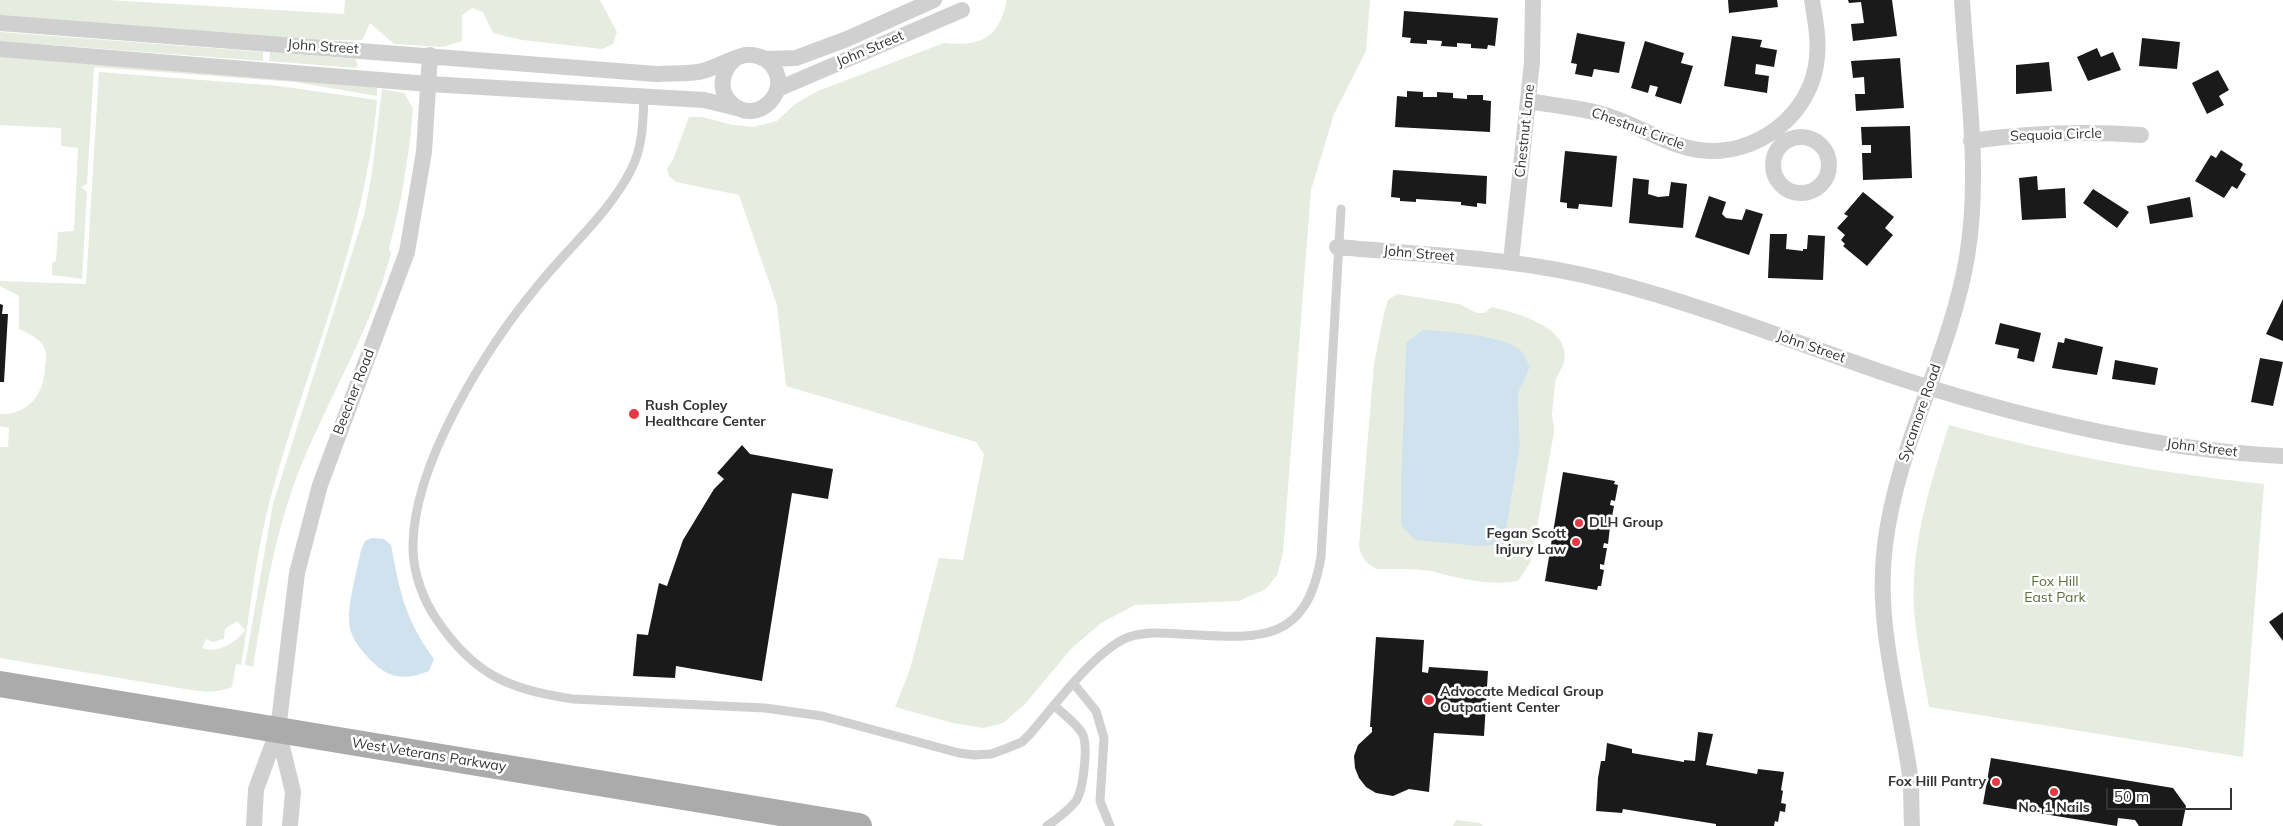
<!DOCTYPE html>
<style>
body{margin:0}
#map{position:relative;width:2283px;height:826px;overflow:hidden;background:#fff;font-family:Mulish,sans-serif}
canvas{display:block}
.scale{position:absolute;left:2106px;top:788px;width:126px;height:22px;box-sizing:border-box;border:2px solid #333;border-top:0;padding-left:6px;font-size:15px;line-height:18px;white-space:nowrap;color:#333;-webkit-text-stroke:4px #fff;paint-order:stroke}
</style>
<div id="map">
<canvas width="2283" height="826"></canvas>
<div class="scale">50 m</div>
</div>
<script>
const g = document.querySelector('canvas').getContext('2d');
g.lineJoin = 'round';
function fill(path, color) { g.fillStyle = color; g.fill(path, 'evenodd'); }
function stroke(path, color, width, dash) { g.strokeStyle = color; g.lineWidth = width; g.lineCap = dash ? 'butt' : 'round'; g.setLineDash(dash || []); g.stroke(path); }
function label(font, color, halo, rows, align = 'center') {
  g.font = font + ' Mulish,sans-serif'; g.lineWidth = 5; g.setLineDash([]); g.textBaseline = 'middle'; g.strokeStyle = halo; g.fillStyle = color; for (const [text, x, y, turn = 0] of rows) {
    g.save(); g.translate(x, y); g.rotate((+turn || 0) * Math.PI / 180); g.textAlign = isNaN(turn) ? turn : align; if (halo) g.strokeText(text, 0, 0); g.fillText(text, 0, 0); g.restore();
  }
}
fill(new Path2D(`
 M0 0H108L344 14 345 0H600L617 32 613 44 602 49 522 40 493 33 483 12 472 8 462 15V41L443 47 394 44 370 23 362 40H306L0 16Z
 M1007 0H1370L1366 51 1334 114 1311 190 1283 553 1277 575 1266 589 1239 601 1135 605 1101 623 1072 648 1025 704 1003 723 983 728 953 723 895 707 910 669 939 558 963 560 984 454 976 442 786 386 777 305 739 195 676 182 669 176 667 169 673 160 689 117H702L733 125 753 127 777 121 795 104 818 91 944 43C981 47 999 38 1007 0Z
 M0 32 263 52V61L0 41Z
 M270 52 355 59 358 64 356 68 269 61Z
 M0 55 312 80 377 88V96L295 82 94 67 87 184 81 187 87 192 82 279 52 275V263L56 261 58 232 74 231 78 148 61 146V128L0 125Z
 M99 72 279 86 377 100C365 246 303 372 267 512 255 561 250 614 241 665L236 664 232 687C217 693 206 692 191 690L0 658V447H8L9 428 0 426V414C29 415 45 393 45 366 46 360 47 352 44 347 40 338 27 333 19 329V296L0 286V281L86 284ZM237 621 245 630C237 642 218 654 202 648L206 639 213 642 224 639 225 629Z
 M382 89 404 93 413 108 410 142 401 198 389 249 391 253C371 331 326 401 297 476 274 537 264 602 253 667L245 665 273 504 364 215 372 173Z
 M1397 294 1459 304 1477 313H1484L1492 307C1516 313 1572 327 1564 362 1563 369 1556 375 1555 383 1554 393 1553 404 1552 414 1552 420 1555 425 1554 432L1531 561 1518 581C1490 586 1461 579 1435 572 1417 568 1395 570 1377 569 1366 564 1362 558 1359 546L1374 364 1384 313 1388 300ZM1406 343 1530 367 1518 394 1520 446 1504 544 1401 525V478Z
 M1949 425C2053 454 2157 473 2264 484L2243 757 1929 707C1924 678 1918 649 1915 620 1908 553 1929 488 1949 425Z
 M1456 820 1480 823 1483 826H1453Z`), '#e6ecdf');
fill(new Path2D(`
 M1423 330C1444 331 1506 336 1520 350 1525 354 1527 362 1530 367L1518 394 1520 446 1504 544 1480 546 1415 540 1401 525V478L1406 343Z
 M372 538 384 539 391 545C400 593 405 619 434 659L429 671C400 683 384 676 365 654 355 643 348 631 349 615 350 594 357 571 361 550L365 541Z`), '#cfe2ee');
fill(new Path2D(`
 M1728 0H1777L1778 7 1729 13Z
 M1848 0H1892L1897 36 1853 41 1851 24 1864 23 1861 2 1849 3Z
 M1404 11 1498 18 1495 46 1488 45 1487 49 1471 48V44L1457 43V47L1441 46 1442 41 1427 40V44L1410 43 1411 38 1402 37Z
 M1577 33 1625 42 1619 73 1594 69 1592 77 1575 74 1577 64 1571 63Z
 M1732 36 1762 40 1760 47 1777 50 1774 67 1756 64 1755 74 1769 76 1767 93 1724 86Z
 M2142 38 2180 42 2177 69 2139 66Z
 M1645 41 1684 53 1681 63 1693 66 1681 104 1655 96 1658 87 1650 85 1648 93 1631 88Z
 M2097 48 2101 57 2113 52 2121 70 2088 81 2077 57Z
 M1900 58 1904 108 1856 111 1855 94H1865L1864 77 1853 78 1851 61Z
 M2049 62 2052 91 2016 94V65Z
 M2218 70 2229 90 2219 96 2224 105 2207 114 2192 83Z
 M1407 91 1423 92V97H1437V92L1453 93V98L1467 99V95H1483V100L1491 101 1490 132 1395 127 1397 96 1407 97Z
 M1910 126 1912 178 1863 180 1862 153H1871V145H1862L1861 127Z
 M2221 150 2243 164 2240 170 2246 174 2237 189 2232 186 2224 198 2195 181 2211 155 2216 158Z
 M1565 151 1617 156 1612 207 1579 204 1578 209 1567 208V203L1560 202Z
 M1393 170 1487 176 1486 204 1477 203V207L1461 205V202L1416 199V202L1400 201V198L1391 197Z
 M2037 176 2038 190 2065 188 2066 218 2022 220 2019 178Z
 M1633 178 1649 180 1648 194 1658 197 1669 196 1671 182 1687 184 1683 228 1629 223Z
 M2093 189 2129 212 2117 228 2083 203Z
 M1863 192 1894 217 1885 228 1893 235 1867 266 1843 246 1845 244 1841 240 1845 235 1837 228 1848 216 1844 214Z
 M1709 196 1726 202 1722 214 1726 218 1742 220 1746 209 1763 214 1749 255 1695 237Z
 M2190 197 2193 217 2150 224 2147 206Z
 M1770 234H1787L1786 249 1803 251V249H1807L1808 235 1825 236 1823 280 1768 278Z
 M2283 299V341L2266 334Z
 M0 304 3 305 2 314H8L4 382H0Z
 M2000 323 2041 333 2034 362 2017 358 2019 349 1995 344Z
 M2065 338 2103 347 2097 375 2052 368 2058 342 2064 343Z
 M2260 358 2283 362 2273 406 2251 402Z
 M2115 360 2158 368 2155 385 2112 379Z
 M742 445 750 454 833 469 828 499 792 493 762 681 676 666 675 678 633 676 637 634 648 635 659 583 667 586 683 540 714 489 724 479 717 473Z
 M1563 472 1615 481 1614 484 1618 485 1615 501 1611 500 1610 505 1614 506 1611 522H1607L1606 527H1610L1608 544 1604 543 1603 548H1607L1604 565 1600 564V569L1604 570 1601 586H1598L1597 590 1545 581Z
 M2283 612V641L2269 622Z
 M1376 637 1424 640 1422 672 1428 673 1429 667 1488 671 1484 736 1434 733 1429 792 1409 789 1393 796 1376 793 1366 787 1359 778 1355 768 1354 756 1358 745 1372 732V727H1370Z
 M1698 732 1713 734 1706 765 1757 774 1758 769 1784 772 1781 790 1783 791 1781 803 1786 804 1785 812 1780 811 1778 822 1775 821 1774 826H1716V824L1623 809 1622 813 1596 811 1598 778 1601 761H1605L1607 743 1632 749V753L1684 762V760L1695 761Z
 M1991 758 2173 788 2186 806 2182 826H2139L2135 820 2118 818 2117 826 1983 804Z`), '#1a1a1a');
stroke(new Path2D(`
 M644 96C643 121 643 147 631 170 609 213 570 246 540 283 487 346 412 465 413 548 413 572 423 600 437 620 475 676 509 689 573 699L765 708 822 716 959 753 974 755 991 754 1005 749 1022 742 1030 734C1054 706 1092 655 1124 639 1142 631 1162 633 1181 634 1255 638 1306 647 1321 557L1341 209
 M1074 684 1096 711 1104 738 1100 801 1110 826
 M1047 826C1057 819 1068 811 1076 801 1083 790 1089 745 1082 733 1076 723 1063 714 1055 706`), '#d0d0d0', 9);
stroke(new Path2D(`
 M0 23 656 74C670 73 685 74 698 72 715 69 729 59 745 55 754 54 764 57 770 63 795 89 757 128 731 103 717 90 722 70 735 59
 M0 49 429 84 704 100 737 108
 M766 59 796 58 847 39 934 0
 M778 89 962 10
 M1528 101C1557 106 1586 108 1614 118 1642 128 1670 146 1699 150 1756 158 1813 114 1817 57 1819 38 1815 19 1812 0
 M1773 165a28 28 0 1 1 56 0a28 28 0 1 1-56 0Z
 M1971 141C2028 133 2084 131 2141 135
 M1337 247C1428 255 1520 258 1608 281 1709 307 1806 347 1905 380 2027 419 2155 450 2283 456
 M1511 261 1532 62 1533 0
 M278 730 293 792 290 826
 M254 826 256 789 278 730 297 573 320 485 407 252 424 152 430 55
 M1912 826C1911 809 1912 792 1910 775 1899 699 1875 623 1885 545 1897 445 1950 356 1967 257 1981 173 1967 84 1962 0`), '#d0d0d0', 16);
stroke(new Path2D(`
 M0 684 859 826`), '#ababab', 26);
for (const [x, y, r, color] of [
 [634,414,6,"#e63946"],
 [1579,523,5,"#e63946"],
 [1576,542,5,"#e63946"],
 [1429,700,6,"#e63946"],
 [1996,782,5,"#e63946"],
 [2054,792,5,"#e63946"]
]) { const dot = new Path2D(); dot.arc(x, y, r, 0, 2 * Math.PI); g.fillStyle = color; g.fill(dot); stroke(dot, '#fff', 2); }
label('14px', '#333', '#fff', [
 ["John Street",323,47,4],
 ["John Street",870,49,-23],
 ["Chestnut Circle",1638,129,20],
 ["Chestnut Lane",1525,131,-84],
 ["Sequoia Circle",2056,135,-2],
 ["John Street",1419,254,5],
 ["John Street",1811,347,19],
 ["Beecher Road",354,392,-69],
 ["Sycamore Road",1920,413,-71],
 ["John Street",2202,448,7],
 ["West Veterans Parkway",429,755,9]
]);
label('bold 14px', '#333', '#fff', [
 ["Rush Copley",645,406],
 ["Healthcare Center",645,422],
 ["DLH Group",1589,523],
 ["Fegan Scott",1566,534,"right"],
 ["Injury Law",1566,550,"right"],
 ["Advocate Medical Group",1440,692],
 ["Outpatient Center",1440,708],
 ["Fox Hill Pantry",1986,782,"right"],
 ["No. 1 Nails",2054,808,"center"]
], 'left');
label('14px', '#56703f', '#fff', [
 ["Fox Hill",2055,582],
 ["East Park",2055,598]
]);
</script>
